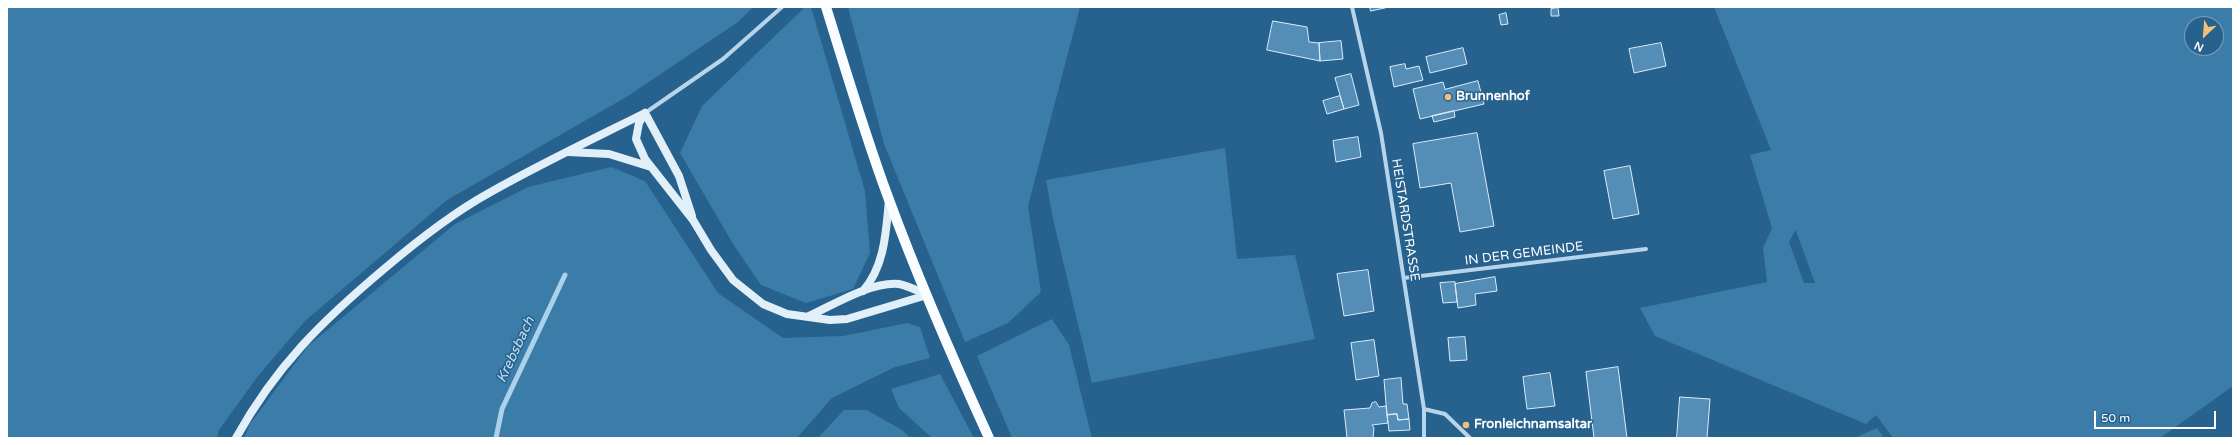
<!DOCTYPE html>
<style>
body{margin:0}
#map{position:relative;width:2240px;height:445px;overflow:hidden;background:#27618d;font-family:"Varela Round",sans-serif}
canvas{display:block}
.frame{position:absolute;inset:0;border:8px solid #fff;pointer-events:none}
.north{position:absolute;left:2184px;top:16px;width:40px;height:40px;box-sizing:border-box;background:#27618d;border:1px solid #7da0bb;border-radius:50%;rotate:206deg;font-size:11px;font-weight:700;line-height:16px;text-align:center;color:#fff}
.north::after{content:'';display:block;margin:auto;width:14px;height:18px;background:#f3c07c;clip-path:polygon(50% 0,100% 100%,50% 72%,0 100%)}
.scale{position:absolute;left:2094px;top:411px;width:122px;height:18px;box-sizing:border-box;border:2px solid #fff;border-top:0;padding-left:5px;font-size:12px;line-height:14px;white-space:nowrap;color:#fff;-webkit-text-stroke:3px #27618d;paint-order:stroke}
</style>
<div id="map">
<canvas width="2240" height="445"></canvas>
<div class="frame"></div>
<div class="north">N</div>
<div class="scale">50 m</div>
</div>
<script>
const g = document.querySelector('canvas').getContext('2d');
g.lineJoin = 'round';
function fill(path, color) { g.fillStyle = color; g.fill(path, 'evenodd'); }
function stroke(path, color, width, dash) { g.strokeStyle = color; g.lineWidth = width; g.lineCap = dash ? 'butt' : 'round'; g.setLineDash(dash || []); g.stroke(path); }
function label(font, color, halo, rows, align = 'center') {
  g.font = font + ' "Varela Round",sans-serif'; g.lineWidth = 3; g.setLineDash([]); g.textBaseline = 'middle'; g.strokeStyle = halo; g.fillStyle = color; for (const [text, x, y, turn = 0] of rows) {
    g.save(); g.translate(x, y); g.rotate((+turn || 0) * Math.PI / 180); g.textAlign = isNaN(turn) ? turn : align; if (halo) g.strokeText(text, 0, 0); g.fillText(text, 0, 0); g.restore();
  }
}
fill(new Path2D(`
 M7 7H753L738 22 628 96 447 200 305 321 258 376 219 430 217 438H7Z
 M805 7H811L865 191 870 253 853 289 806 303 761 285 733 244 680 153 702 106Z
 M848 7H1080L1028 206 1041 292 1008 323 965 342 884 144Z
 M1714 7H2233V386L2160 438H1893L1876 415 1866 424 1655 336 1640 308 1767 282 1763 248 1772 228 1750 155 1771 150ZM2192 24H2216V48H2192ZM1795 231H1796L1815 283H1804L1789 242Z
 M1225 148 1237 259 1295 255 1315 339 1092 383 1053 219 1046 180Z
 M611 167 645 181 718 293 783 338 843 336 907 323 920 327 930 358 895 367 832 398 797 438H244L250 424 308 346 455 224 528 187Z
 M1052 319 1069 345 1092 438H1012L977 356Z
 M940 374 974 438H932L899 408 891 389Z
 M844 410H867L902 430 910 438H818Z
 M1877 428 1884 438H1854Z`), '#3c7ca9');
stroke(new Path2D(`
 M496 438 502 409 565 275`), '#abd1eb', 5);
const building = new Path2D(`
 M1370 7H1389L1371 11Z
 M1558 8 1559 16H1551V9Z
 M1506 13 1508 24 1501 25 1499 15Z
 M1273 21 1307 27 1309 42 1319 43 1320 61 1267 50Z
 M1341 41 1343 59 1320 61 1319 43Z
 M1661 43 1666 66 1634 73 1629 49Z
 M1463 48 1467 64 1430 73 1426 57Z
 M1405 64 1406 69 1419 66 1423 80 1394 87 1390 67Z
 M1351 74 1359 105 1344 109 1335 78Z
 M1478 81 1484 104 1420 119 1413 89 1443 82 1445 89Z
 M1340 96 1344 109 1327 114 1323 101Z
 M1454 111 1455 117 1434 122 1432 116Z
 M1477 133 1494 226 1460 232 1451 183 1420 188 1413 144Z
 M1358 137 1361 157 1336 162 1333 141Z
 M1630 166 1639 214 1613 219 1604 171Z
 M1368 270 1374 311 1344 316 1337 274Z
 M1495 277 1497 291 1475 294 1476 305 1458 308 1455 284Z
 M1455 282 1457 302 1443 303 1440 283Z
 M1465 337 1467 360 1450 361 1448 338Z
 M1374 340 1379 376 1356 380 1351 343Z
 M1618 367 1627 438H1594L1586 372Z
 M1550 373 1555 406 1527 409 1523 377Z
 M1401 378 1403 404H1407L1409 419 1398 420 1397 414 1387 415 1384 380Z
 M1680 397 1710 399 1707 438H1677Z
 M1376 402 1379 407 1386 406 1388 423 1372 425 1374 428 1373 438H1347L1344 410 1370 408 1372 403Z
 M1397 414 1398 420 1409 419 1410 430 1389 431 1387 415Z`);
fill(building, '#548db5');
stroke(building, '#dbecf8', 1);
stroke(new Path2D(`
 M1352 7 1381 133 1424 409V438
 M645 113 723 59 782 7
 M1404 278 1646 249
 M1424 409 1445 414 1470 438`), '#b7d5ea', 4);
stroke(new Path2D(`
 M645 113 639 123 636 139 645 159 693 220 711 250 733 280 763 304 787 314 830 320 847 319 927 295
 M645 113 679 176 692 216
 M568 152 609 154 651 167
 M863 291C885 266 886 231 889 200
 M809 316C833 305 872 281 899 284 909 286 918 291 927 295
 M236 438C276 366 322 321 384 269 417 241 451 214 489 193 540 164 593 139 645 113`), '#e1eff9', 8);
stroke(new Path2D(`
 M826 7C846 71 865 135 888 197 918 279 953 359 989 438`), '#fafdff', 10);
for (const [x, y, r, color] of [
 [1448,97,4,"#f3c07c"],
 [1466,425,4,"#f3c07c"]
]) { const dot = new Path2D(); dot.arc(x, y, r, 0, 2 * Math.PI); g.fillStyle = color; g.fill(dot); stroke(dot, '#27618d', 1.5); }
label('bold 13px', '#fff', '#27618d', [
 ["Brunnenhof",1456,97],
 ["Fronleichnamsaltar",1474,425]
], 'left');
label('13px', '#fff', '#27618d', [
 ["HEISTARDSTRASSE",1405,220,81],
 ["IN DER GEMEINDE",1524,254,-7]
]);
label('italic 14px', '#c2def1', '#27618d', [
 ["Krebsbach",516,350,-65]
]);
</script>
